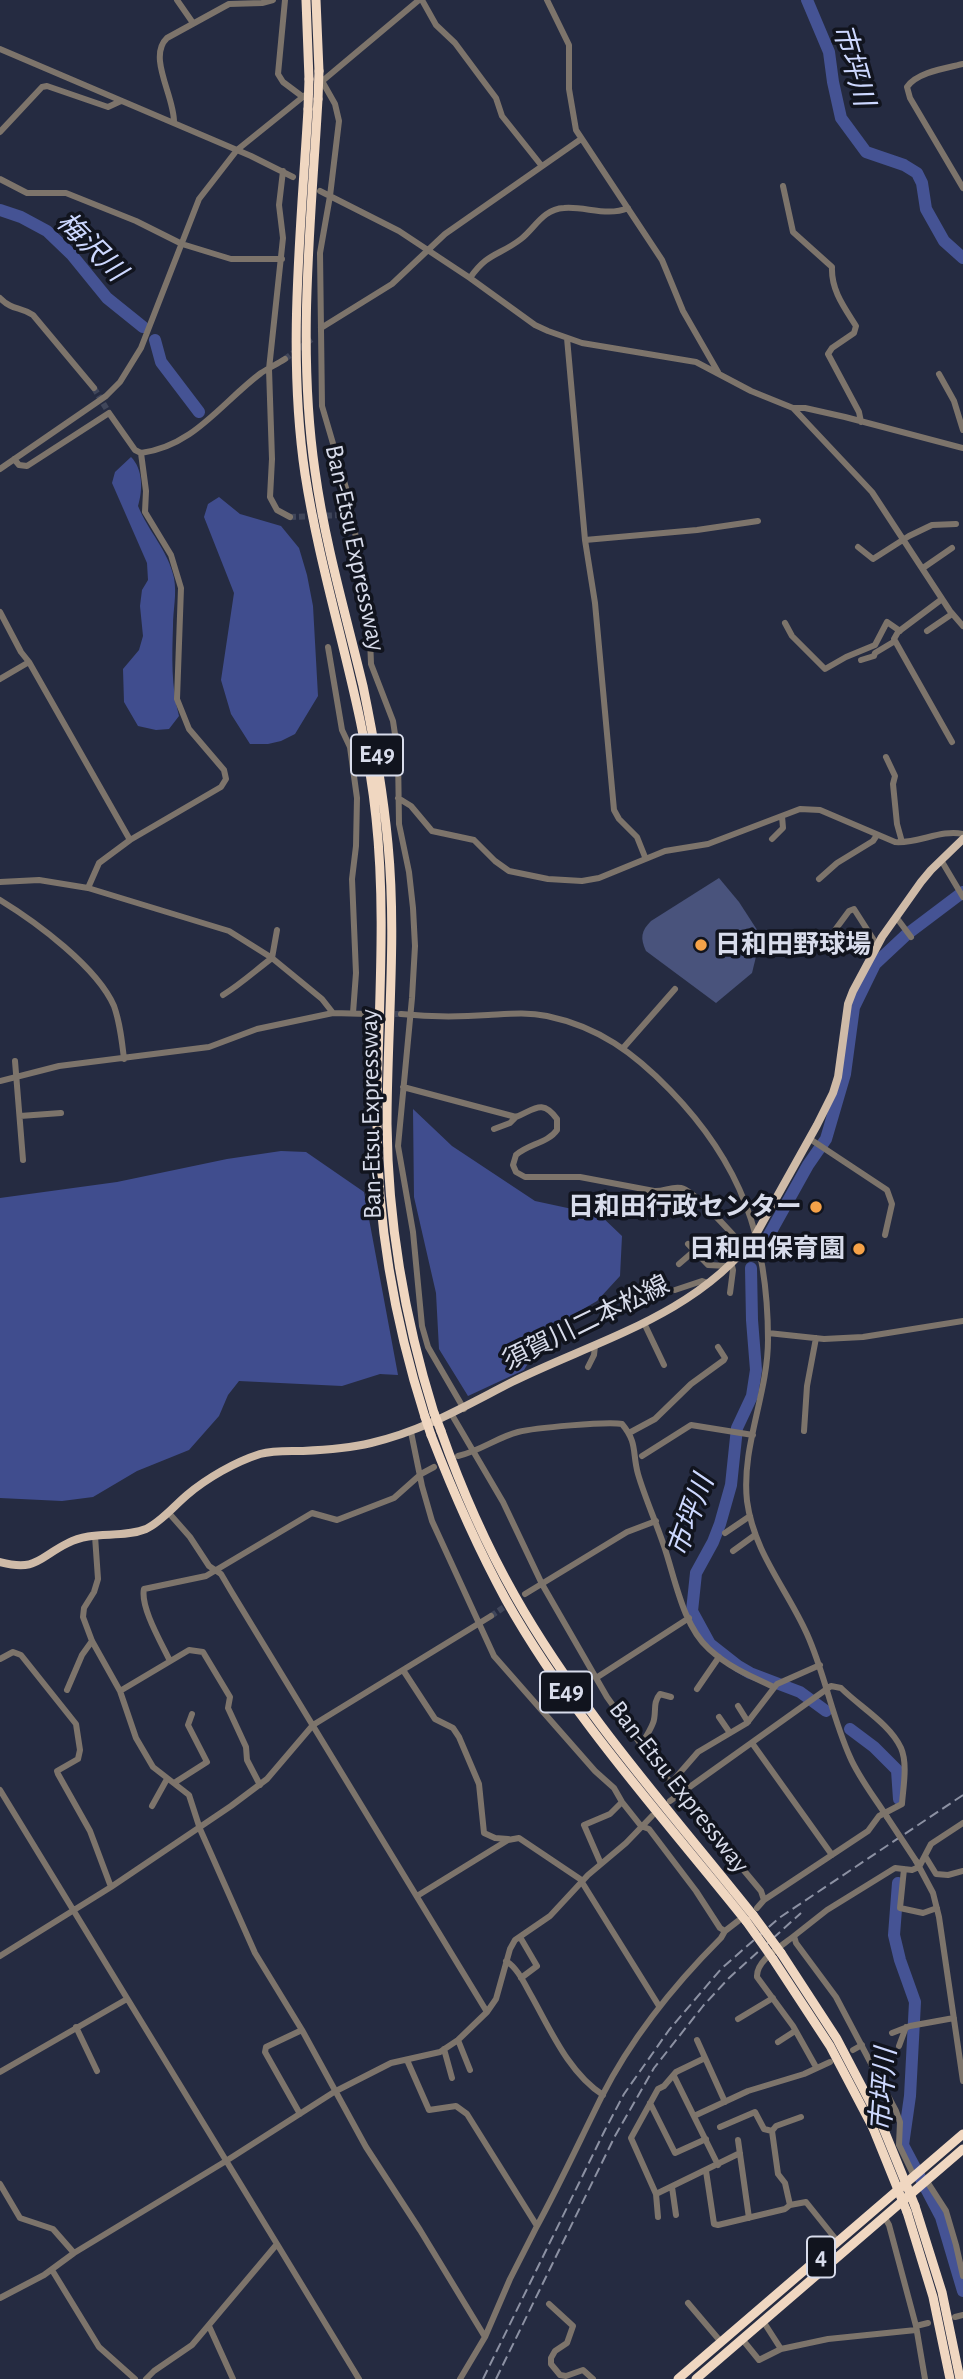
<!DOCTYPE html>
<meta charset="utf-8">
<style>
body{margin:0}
canvas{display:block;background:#252b41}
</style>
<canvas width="963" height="2379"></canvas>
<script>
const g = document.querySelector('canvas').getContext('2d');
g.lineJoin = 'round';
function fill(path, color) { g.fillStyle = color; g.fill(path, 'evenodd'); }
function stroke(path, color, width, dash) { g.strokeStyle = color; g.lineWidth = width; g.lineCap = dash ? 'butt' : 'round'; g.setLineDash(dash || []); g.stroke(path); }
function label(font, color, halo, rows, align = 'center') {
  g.font = font + ' "Alegreya Sans","Noto Sans JP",sans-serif'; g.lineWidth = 7; g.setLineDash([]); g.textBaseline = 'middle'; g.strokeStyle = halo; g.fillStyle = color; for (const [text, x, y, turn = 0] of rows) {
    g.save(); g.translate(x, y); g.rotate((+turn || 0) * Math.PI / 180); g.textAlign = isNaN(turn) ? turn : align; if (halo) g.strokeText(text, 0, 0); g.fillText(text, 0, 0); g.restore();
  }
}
fill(new Path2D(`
 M719 878 739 902 761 936 752 973 716 1003 646 951C640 938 641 931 651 921Z`), '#49537c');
fill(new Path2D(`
 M131 457C143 469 143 490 138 506 148 531 168 550 174 578 177 595 173 609 173 626 172 657 171 686 179 716L169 729 156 730 138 726 124 702 123 669 139 650 143 636 140 606 142 590 148 580 147 563 112 483 115 472Z
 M219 497 240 514 281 526 299 548 307 575 313 606 318 696 295 734 281 741 268 744H250L231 714 221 680 234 593 204 517 208 504Z
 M413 1109 452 1146 535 1201 600 1215 622 1236 620 1276 597 1301 549 1329 524 1370 468 1396 439 1349 436 1293 414 1197Z
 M281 1151 306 1152 364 1192 398 1375 380 1374 342 1386 239 1381 228 1395 219 1416 189 1450 137 1471 93 1497 62 1501 0 1498V1198L117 1182 227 1159Z`), '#404d8e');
stroke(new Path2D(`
 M807 0 829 52 833 82 841 118 866 152 904 165 917 173 922 183 926 209 944 241 963 258
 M0 210 21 217 47 231 72 255 107 298 143 327
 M155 340 161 362 199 412
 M769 1235 808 1165 826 1139 845 1074 854 1007 875 964 906 935 963 892
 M751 1268 752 1320 756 1370 752 1396 737 1428 731 1485 720 1524 713 1542 696 1573 692 1611 710 1644 738 1666 750 1673 800 1692 826 1711
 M850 1729 874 1747 897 1770 899 1799
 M898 1883 894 1935 900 1960 915 2002 910 2096 903 2145 941 2217 963 2291`), '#455394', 12);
stroke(new Path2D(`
 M285 359 312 339
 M94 388 109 413
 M290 517 342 515
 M368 1014H401
 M491 1616 510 1603`), '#40465a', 6, [6, 3]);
stroke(new Path2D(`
 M177 0 193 23
 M285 0 278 74 283 82 303 97
 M422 0 436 25 455 43 481 78 496 98 502 116 541 165
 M547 0 569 45V89L576 130 662 260 683 311 718 372
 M0 49 251 156 293 177
 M963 64C947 68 917 72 907 87L910 98 963 188
 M322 81 335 104 339 121 330 196 320 253 322 406 349 498 369 612 371 664 393 721 398 754 399 824 409 872 413 908 415 946 412 998 398 1146 413 1232 422 1326 428 1347 464 1409
 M320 83 419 0
 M174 123C175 97 147 57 167 38L229 4 262 3 273 0
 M0 132 42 87 47 86 108 107 121 101
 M283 171 279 205 283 238 269 369 272 459 270 497 277 510 290 517
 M0 179 27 193H66L136 221 182 244 231 259H282
 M783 186 793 232 832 267C831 290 844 307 856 326L854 333 832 348 828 354 859 412 861 422
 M320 191 399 231 470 278 535 325 548 331 582 343 696 362 751 391 793 408 872 492 950 611 963 626
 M470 278C488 252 499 256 521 239 535 228 543 209 564 208 585 206 607 217 628 208
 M0 298C13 311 19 306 33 315L94 388
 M321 328 392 284 445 234 581 139
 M567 338 585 540 595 603 614 810 619 819 637 837 645 857
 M939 374 954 401 963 430
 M793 408H805L845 417 963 448
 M141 453C194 446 221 403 261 373 269 368 277 364 285 359
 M14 459 19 465 27 466 109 413 135 450 141 453 146 491 145 512 171 555 181 588 177 699 189 729 224 770 226 779 221 787 130 840
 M0 469 106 396 120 382 141 348 199 199 237 150 309 92
 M585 540 697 530 758 521
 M858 547 873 559 909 536 932 525 956 524
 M923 568 952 548
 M942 599 898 632 894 639 952 742
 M0 612 21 652 29 662 130 840 99 863 88 888
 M785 623 792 636 825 669 846 657 875 645 887 622 900 631
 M927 631 952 614
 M328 647 342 730 350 747 357 798 356 846 352 879 356 973 353 1013
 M861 660 874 656 875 653 895 641
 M0 679 29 662
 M381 741 396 739
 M886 757 895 776 893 784 897 824 902 842
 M398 798 411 806 432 831 474 840 495 861 509 871 548 879 582 881 599 878 665 851 708 844 800 809 820 810 895 842C918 844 941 829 963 834
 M772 839 783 828 782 816
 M941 860 963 897
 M819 879 837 863 873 841 877 835
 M0 882 39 880 88 888 229 931 272 958 322 999 333 1013
 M0 900C36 922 97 967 114 1006 120 1023 122 1041 124 1059
 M896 917 911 937
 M835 930 849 911 854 909 877 945
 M223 995C241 984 256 970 272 958L277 930
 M401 1014C429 1017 459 1017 488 1015 508 1014 527 1012 547 1016 599 1027 634 1053 670 1090 741 1163 768 1238 768 1340 768 1394 741 1447 747 1501 754 1553 787 1589 807 1634 825 1674 832 1717 850 1757 859 1778 875 1798 887 1817
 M624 1047 675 989
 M15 1061 23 1160
 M0 1081 59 1066 209 1047 257 1029 333 1013 368 1014
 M403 1087 516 1117C534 1110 542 1098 557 1119V1130C548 1143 528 1144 516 1155L513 1165 516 1172 525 1177H580L654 1191C663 1192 672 1186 681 1188 695 1191 734 1236 746 1249
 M20 1116 61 1113
 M494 1129 510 1123 516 1117
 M810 1139 887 1190 892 1204 885 1235
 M688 1244 708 1265 727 1266
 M679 1264 694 1251
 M675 1290 702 1281 708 1283
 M730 1293 733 1270 731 1262
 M644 1323 664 1365
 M768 1333 824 1339 863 1337 963 1321
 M588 1367 594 1355 595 1346
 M452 1415 503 1502 542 1584 607 1697 652 1760 761 1891 764 1900 757 1908
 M804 1431 807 1386 816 1338
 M411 1432 422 1486 432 1521 494 1656 595 1771 614 1788 622 1802 641 1826 649 1829 696 1891 720 1928 725 1931 738 1921
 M629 1433 655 1419 691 1384 724 1360 725 1358 718 1347
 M458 1456C480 1451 498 1437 518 1432 534 1428 608 1421 622 1424 638 1443 632 1453 638 1474 645 1498 656 1522 664 1546 675 1578 683 1626 709 1649 730 1668 750 1676 774 1687
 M642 1456 691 1425 753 1435
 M168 1512 190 1537 209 1566 221 1574 231 1591 487 2012
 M725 1533 750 1516
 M95 1536 98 1579 94 1592 84 1608 83 1617 92 1641 120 1691 136 1738 153 1767 189 1795 200 1829 255 1953 302 2030 366 2147 420 2230 485 2337 460 2379
 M733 1551 755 1535
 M525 1594 627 1532 656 1521
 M0 1659 13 1652 21 1655 76 1724 80 1750 78 1759 57 1771 58 1774 90 1831 111 1887
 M170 1661C162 1644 140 1607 144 1589L206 1576 312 1513 337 1520 394 1498 421 1474 434 1467
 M403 1670 435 1719 453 1728 459 1737 479 1784 484 1833 495 1838 508 1839
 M596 1678 689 1618
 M697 1689 719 1657
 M67 1690 82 1655 92 1641
 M120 1691 189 1650 203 1652 230 1697 228 1708 246 1747 247 1760 260 1785
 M738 1706 748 1722
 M719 1717 730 1733
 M752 1743 832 1855
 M641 1745C645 1738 650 1731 653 1723 657 1713 652 1703 660 1694L671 1697
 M174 1783 207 1762 188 1725 192 1714
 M671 1783 698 1752 747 1723 777 1684 820 1665
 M0 1790 277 2244 192 2345 154 2371 146 2379
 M670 1801 831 1686 841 1688C860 1707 890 1724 901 1748 908 1764 903 1788 902 1804L879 1816 868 1831 764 1900
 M152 1806 167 1779
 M925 1856 936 1874 948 1875 963 1871
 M916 1861 933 1893 939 1917 963 2081
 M601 1864 584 1825 610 1814 622 1802
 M904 1869 900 1908 923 1913 937 1908
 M417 1896 508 1840 519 1838 580 1879 659 2006
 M794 1936 827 1910 895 1868 912 1870 919 1867 931 1844 963 1823
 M520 1937 537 1966 521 1978
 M0 1956 111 1887 231 1806 267 1779 313 1725 491 1616
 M506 1961C518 1968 525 1985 532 1997 551 2031 569 2073 603 2095
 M738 2019 773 1998
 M76 2027 97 2071
 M892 2033 910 2026 954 2018
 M458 2040 470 2070
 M697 2040 725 2102
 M778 2042 795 2031
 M899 2046 906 2027
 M444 2049 452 2078
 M853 2050 862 2045
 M407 2060 429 2110 456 2106 467 2114 537 2226 510 2279 485 2337
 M816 2067 793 2026 757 1977C756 1960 782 1946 794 1936L796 1943 836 1997 896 2111 900 2122 899 2145 914 2176
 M0 2072 127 1999
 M674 2076 718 2165
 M650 2103 675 2153 706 2139
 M300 2114 265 2052 266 2047 302 2030
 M694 2116 748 2091 804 2074 830 2062
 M720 2127 755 2112 764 2129 772 2131 778 2174 785 2183 790 2205 806 2202 838 2242
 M772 2131 776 2126 801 2117
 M738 2140 749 2218
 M706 2171 714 2224 718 2225 785 2209 790 2205
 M926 2180 946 2211 956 2245 963 2276
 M0 2184 20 2218 53 2229 74 2253
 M672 2187 676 2215
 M656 2194 740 2153
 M884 2216 889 2225 916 2326 925 2379
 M658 2217 656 2194 631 2138 658 2089 664 2086 676 2072 705 2058
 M537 2226C560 2184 580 2140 602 2096 632 2037 674 1985 721 1938L725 1931
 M277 2244 359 2379
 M52 2270 99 2347 135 2379
 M0 2298 44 2275 74 2253 226 2161 334 2092 391 2063 440 2052 458 2040 487 2012 496 1999 510 1949 515 1940 550 1916 588 1875 626 1843 652 1816
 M688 2303 721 2342
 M549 2304 573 2326 567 2343 555 2351 551 2358V2364L560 2375 566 2376 583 2370 593 2379
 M955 2317 963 2315
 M763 2321 781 2349 828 2339 916 2330
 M209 2326 233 2379
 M916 2326 928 2323
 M742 2339 759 2360 781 2349`), '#7d746b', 6);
stroke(new Path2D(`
 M0 1562C37 1572 39 1557 68 1543 92 1530 121 1539 146 1529 161 1522 174 1506 187 1495 207 1478 235 1462 260 1454 274 1450 289 1451 303 1451 325 1450 350 1448 371 1443 423 1431 465 1406 512 1382 595 1341 697 1315 755 1236L817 1125 833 1093 838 1077 848 1004 853 991 882 937 921 882 931 870 963 839`), '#cfbba8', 8);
stroke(new Path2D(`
 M306 0 309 79
 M316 0 319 71
 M318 99C311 223 297 347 315 471 325 544 346 615 363 686 374 739 383 791 388 844 397 937 387 1031 387 1124 388 1222 405 1320 434 1413
 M308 109C301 231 287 353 305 474 323 590 364 701 376 818 387 920 377 1022 377 1124 377 1223 395 1323 425 1417
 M441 1431C461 1488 485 1543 515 1596 580 1711 671 1812 753 1915
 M431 1435C453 1492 477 1547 506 1600 571 1716 663 1817 746 1921
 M781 1953 837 2039 882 2125
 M773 1959 830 2046 873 2128
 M915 2206 942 2292 960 2379
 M907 2212 933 2297 950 2379
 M678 2379 963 2134
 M696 2379 963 2149`), '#f0d7c1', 9);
stroke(new Path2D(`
 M483 2379 605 2130 624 2094 669 2030 721 1969 779 1918 963 1795
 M496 2379 615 2136 654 2068 703 2006 729 1978 801 1913`), '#8c91a3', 2, [10, 5]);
stroke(new Path2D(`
 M887 1817 916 1861`), '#7d746b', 6);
stroke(new Path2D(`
 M318 99 319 71
 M308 109 309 79
 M434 1413 441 1431
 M425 1417 431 1435
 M753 1915 781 1953
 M746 1921 773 1959
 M882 2125 915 2206
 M873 2128 907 2212`), '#f0d7c1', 9);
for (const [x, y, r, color] of [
 [701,945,7,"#f6a248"],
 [816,1207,7,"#f6a248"],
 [859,1249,7,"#f6a248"]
]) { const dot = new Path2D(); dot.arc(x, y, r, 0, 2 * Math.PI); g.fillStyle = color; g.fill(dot); stroke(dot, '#11141e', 2.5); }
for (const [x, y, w] of [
 [377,755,52],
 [566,1692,52],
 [821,2257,28]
]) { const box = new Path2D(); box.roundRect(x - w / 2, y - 20.5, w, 41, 5); g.fillStyle = '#11141e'; g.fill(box); stroke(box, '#d8dceb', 2); }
label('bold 24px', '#d8dceb', null, [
 ["E49",377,755],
 ["E49",566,1692],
 ["4",821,2257]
]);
label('26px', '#d8dceb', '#11141e', [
 ["Ban-Etsu Expressway",355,548,78],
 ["Ban-Etsu Expressway",371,1114,-91],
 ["須賀川二本松線",586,1323,-26],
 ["Ban-Etsu Expressway",679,1787,52]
]);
label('bold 26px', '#d8dceb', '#11141e', [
 ["日和田野球場",715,945,"left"],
 ["日和田行政センター",802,1207],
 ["日和田保育園",845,1249]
], 'right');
label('italic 28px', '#cdd8ff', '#11141e', [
 ["市坪川",853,65,74],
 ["梅沢川",91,247,45],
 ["市坪川",691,1516,-70],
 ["市坪川",884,2090,-86]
]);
</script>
